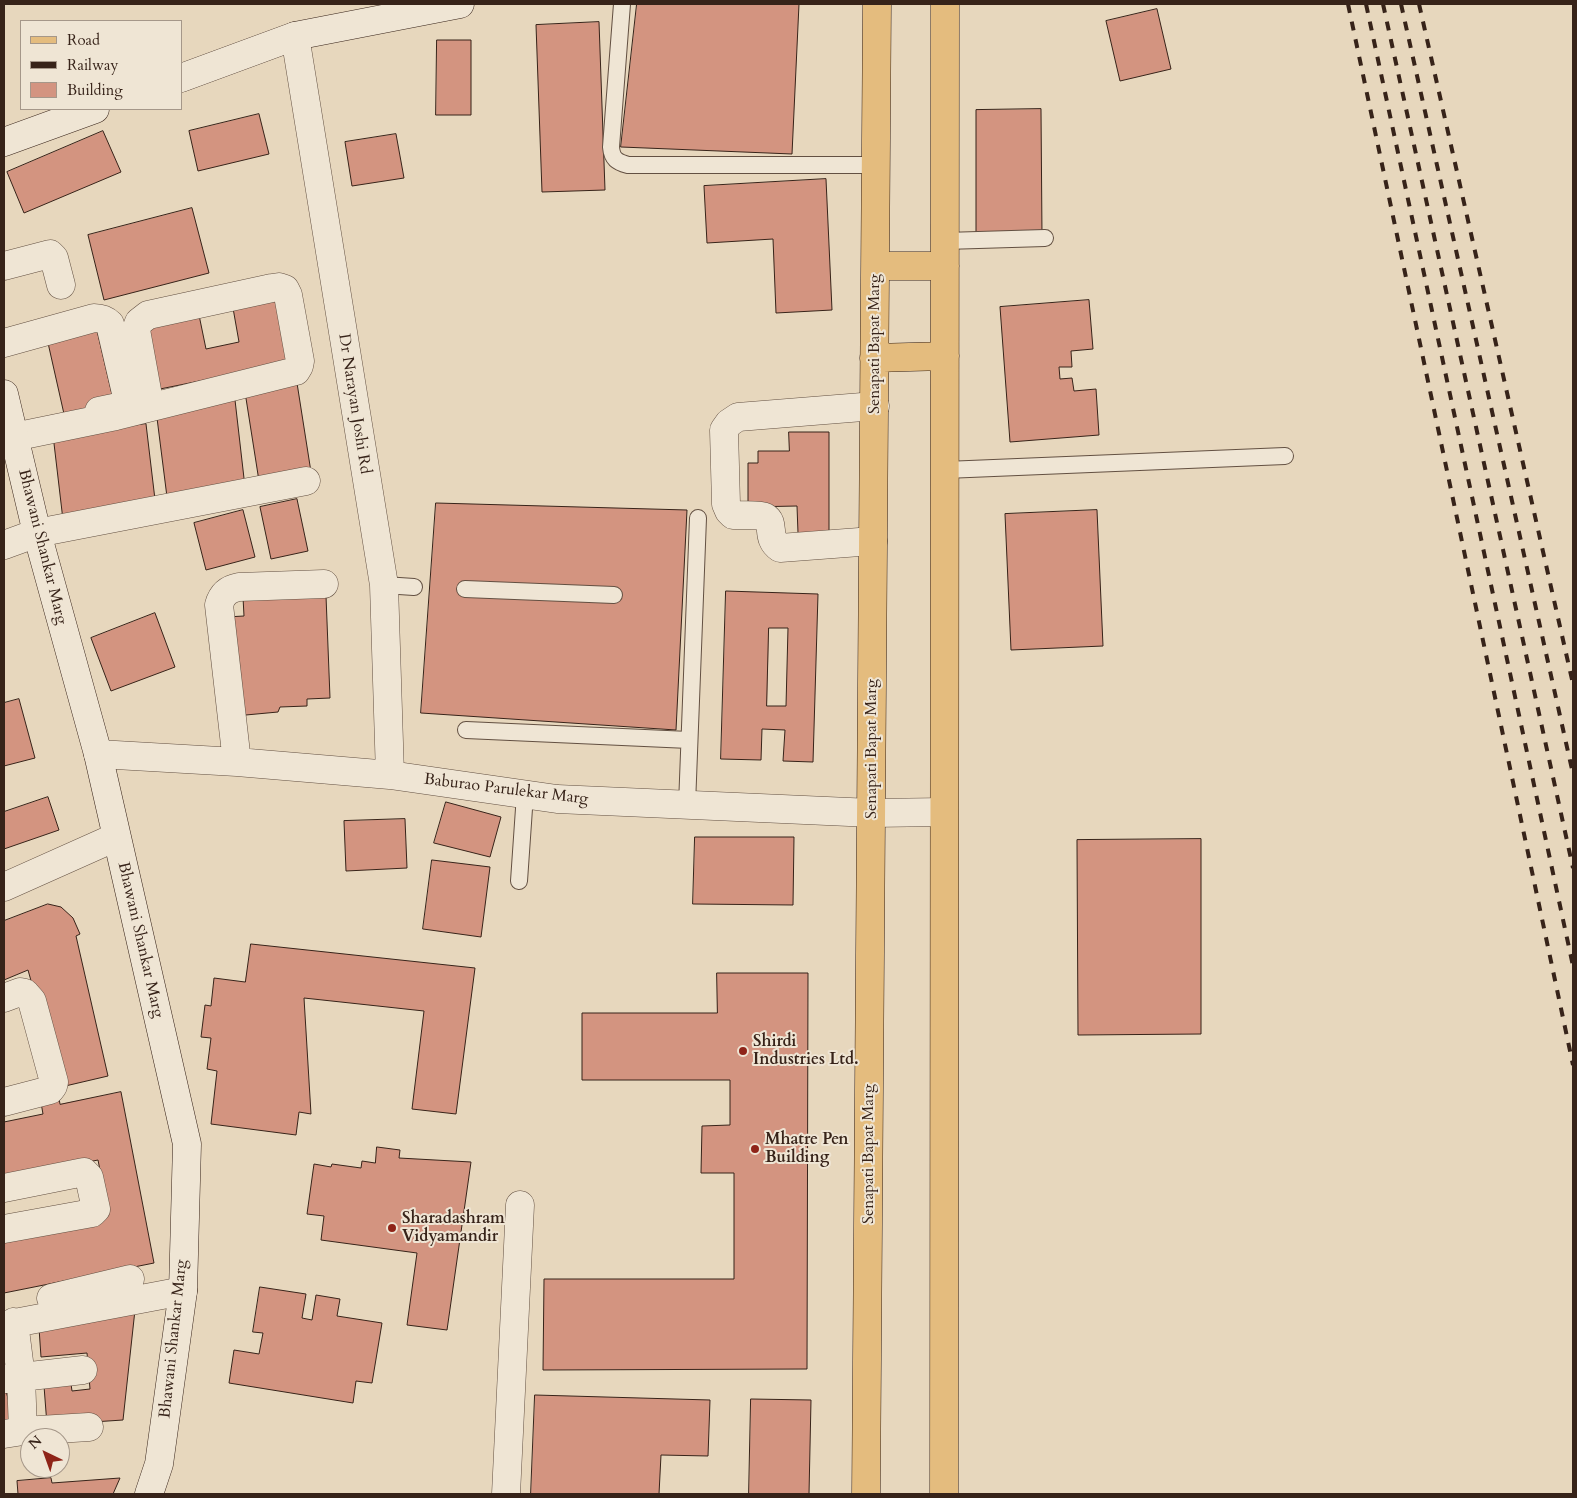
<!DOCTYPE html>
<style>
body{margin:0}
#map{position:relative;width:1577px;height:1498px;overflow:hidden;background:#e7d7bd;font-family:Cardo,serif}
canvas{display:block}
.frame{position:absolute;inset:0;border:5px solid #372319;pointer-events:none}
.legend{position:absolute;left:20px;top:20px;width:162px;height:90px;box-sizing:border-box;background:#efe5d4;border:1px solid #a59789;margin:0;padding:6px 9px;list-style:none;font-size:15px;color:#372319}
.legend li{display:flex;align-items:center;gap:10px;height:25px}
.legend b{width:25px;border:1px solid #a59789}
.north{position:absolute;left:20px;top:1428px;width:50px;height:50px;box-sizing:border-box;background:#efe5d4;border:1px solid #a59789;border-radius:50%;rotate:318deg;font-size:14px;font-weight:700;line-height:20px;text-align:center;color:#372319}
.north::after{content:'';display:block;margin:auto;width:18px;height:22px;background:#8f2418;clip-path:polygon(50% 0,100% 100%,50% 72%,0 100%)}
</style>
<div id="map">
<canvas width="1577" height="1498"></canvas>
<div class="frame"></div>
<ul class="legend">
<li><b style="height:6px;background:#e4bc7e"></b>Road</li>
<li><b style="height:6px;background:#372319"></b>Railway</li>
<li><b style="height:14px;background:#d39480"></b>Building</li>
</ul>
<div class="north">N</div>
</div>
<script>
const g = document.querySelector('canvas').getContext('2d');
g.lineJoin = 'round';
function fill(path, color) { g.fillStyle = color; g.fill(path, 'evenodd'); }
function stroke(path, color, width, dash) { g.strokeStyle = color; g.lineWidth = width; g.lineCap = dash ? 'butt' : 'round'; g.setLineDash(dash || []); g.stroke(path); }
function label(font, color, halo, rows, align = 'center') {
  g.font = font + ' Cardo,serif'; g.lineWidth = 4; g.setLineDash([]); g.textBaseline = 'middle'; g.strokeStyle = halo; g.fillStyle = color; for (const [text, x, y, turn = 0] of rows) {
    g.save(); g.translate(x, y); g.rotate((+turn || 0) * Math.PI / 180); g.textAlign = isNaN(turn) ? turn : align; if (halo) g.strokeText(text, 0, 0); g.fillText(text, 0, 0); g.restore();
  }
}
const building = new Path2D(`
 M637 4H799L792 154 621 147Z
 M1157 9 1171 69 1120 81 1106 21Z
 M599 22 605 190 542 192 536 25Z
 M437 40H471V115H436Z
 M1041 109 1042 236H976V110Z
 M259 114 269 154 198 171 189 131Z
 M103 131 121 172 24 213 7 172Z
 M396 134 404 178 352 186 345 142Z
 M826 179 832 310 776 313 773 239 707 243 704 186Z
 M192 208 209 273 104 300 88 235Z
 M282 299 294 362 160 389 148 325 199 315 206 349 239 342 233 308Z
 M1089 300 1093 349 1071 351 1072 367H1059L1060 379 1072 378 1074 391 1096 389 1099 435 1010 442 1000 307Z
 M95 322 114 403 64 414 46 334Z
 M297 383 311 472 259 481 245 392Z
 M235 400 245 487 167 497 156 410Z
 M146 424 156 508 63 520 53 435Z
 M789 432H829V532L798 533 797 506 748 507V463H758V451H789Z
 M297 499 308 551 271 559 260 507Z
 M436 503 687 510 676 730 421 713Z
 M243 510 255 557 206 570 194 523Z
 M1097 510 1103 646 1011 650 1005 514Z
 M726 591 818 594 813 762 783 761 785 730 762 729 761 760 721 759ZM769 628H788L786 706H767Z
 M326 596 330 698 307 699V706L280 707 278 712 235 716 226 617 244 616 243 597Z
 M155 613 175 667 111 691 91 638Z
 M19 699 35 758 4 766V703Z
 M48 797 59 830 4 849V812Z
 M446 802 501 817 490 857 434 843Z
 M405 819 407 868 346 871 344 821Z
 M695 837H794L793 905 693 904Z
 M1201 839V1034L1078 1035 1077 840Z
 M432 860 490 867 481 937 423 929Z
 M48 904 61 907 73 918 80 934 76 936 108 1076 61 1087 28 970 4 980V921Z
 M251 944 475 968 456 1114 412 1109 424 1011 304 998 311 1114 299 1112 296 1135 211 1124 217 1071 207 1069 211 1038 201 1037 205 1005 211 1006 214 978 245 982Z
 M717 973H808L807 1369 543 1370 544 1279H734V1173H701L702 1126 730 1125V1080H582V1013H717Z
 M121 1092 154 1263 4 1293V1232L108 1211 98 1160 4 1179V1122L43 1114 40 1097 58 1093 60 1104Z
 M377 1147 400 1150 399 1158 471 1162 447 1330 407 1325 417 1253 321 1240 324 1216 307 1214 314 1164 331 1167 332 1164 361 1168 362 1161 375 1163Z
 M260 1287 306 1294 302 1318 312 1320 316 1295 340 1299 337 1316 382 1323 372 1383 356 1381 353 1403 229 1383 234 1350 259 1354 263 1333 253 1332Z
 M135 1310 123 1420 47 1425 44 1386 71 1384 72 1391 90 1389 87 1353 41 1357 39 1328Z
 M4 1383 14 1422 4 1424Z
 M535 1395 710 1400 708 1456 661 1455 659 1494H531Z
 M751 1399 811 1400 809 1494H749Z
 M51 1478 52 1483 120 1478 113 1494H18L17 1481Z`);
fill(building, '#d39480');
stroke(building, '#372319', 1);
const lane = new Path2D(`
 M622 4 611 147C612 159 617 162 628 165H876
 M945 241 1045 238
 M945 470 1285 456
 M384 585 414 587
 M465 589 614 595
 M466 730 689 740
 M687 805 698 518
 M519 881 525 794`);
const street = new Path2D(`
 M295 36 384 585 390 775
 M4 266 50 254 54 258 61 285
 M4 343 94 318C101 318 105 319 110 324L127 397 123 406 99 411
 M4 439 116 416 296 371 299 366 300 361 288 295 285 289 279 287 272 288 148 315 139 322 136 330 150 407
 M873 541 780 548C765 538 776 523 765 517 759 514 740 516 733 515L729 511 726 504 724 430 729 423 738 417 875 406
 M4 545 37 533 306 481
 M98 754 237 762 390 775 557 799 872 813 944 812
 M237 762 219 605C222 594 228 589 239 587L324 584
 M4 887 116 837
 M4 998 20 992 25 993 32 1001 54 1082 53 1086 50 1090 4 1102
 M4 1188 84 1172 89 1177 96 1209 92 1213 4 1229
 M51 1298 130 1279
 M14 1322 21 1377 23 1431
 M4 1325 183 1291
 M4 1379 83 1370
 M4 1434 23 1431 89 1427
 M506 1494 520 1205`);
const secondary = new Path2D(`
 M181 78 295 36 460 4
 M4 142 95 109
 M4 394 37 533 98 754 187 1144 183 1291 159 1464 149 1494`);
const primary = new Path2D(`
 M876 266H945
 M874 358 945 356
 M866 1494 877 4
 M944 1494 945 4`);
stroke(lane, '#635042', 18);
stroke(street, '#635042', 29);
stroke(secondary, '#372319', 29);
stroke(primary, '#372319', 29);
stroke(lane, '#efe5d4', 16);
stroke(street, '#efe5d4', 28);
stroke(secondary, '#efe5d4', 28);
stroke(primary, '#e4bc7e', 28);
stroke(new Path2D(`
 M1348 4 1573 1065
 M1366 4 1573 966
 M1383 4 1573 868
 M1401 4 1573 774
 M1419 4 1573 684`), '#372319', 4, [9, 9]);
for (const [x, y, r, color] of [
 [743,1051,5,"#8f2418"],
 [755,1149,5,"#8f2418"],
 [392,1228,5,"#8f2418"]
]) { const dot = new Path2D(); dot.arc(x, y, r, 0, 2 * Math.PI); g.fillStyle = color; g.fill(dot); stroke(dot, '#efe5d4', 2); }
label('16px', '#372319', '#efe5d4', [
 ["Senapati Bapat Marg",875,344,-90],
 ["Dr Narayan Joshi Rd",354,404,81],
 ["Bhawani Shankar Marg",42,547,76],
 ["Senapati Bapat Marg",872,749,-90],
 ["Baburao Parulekar Marg",506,790,7],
 ["Bhawani Shankar Marg",140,940,77],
 ["Senapati Bapat Marg",869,1154,-90],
 ["Bhawani Shankar Marg",174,1339,-84]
]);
label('bold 16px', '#372319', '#efe5d4', [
 ["Shirdi",753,1042],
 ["Industries Ltd.",753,1060],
 ["Mhatre Pen",765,1140],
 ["Building",765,1158],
 ["Sharadashram",402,1219],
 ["Vidyamandir",402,1237]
], 'left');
</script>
